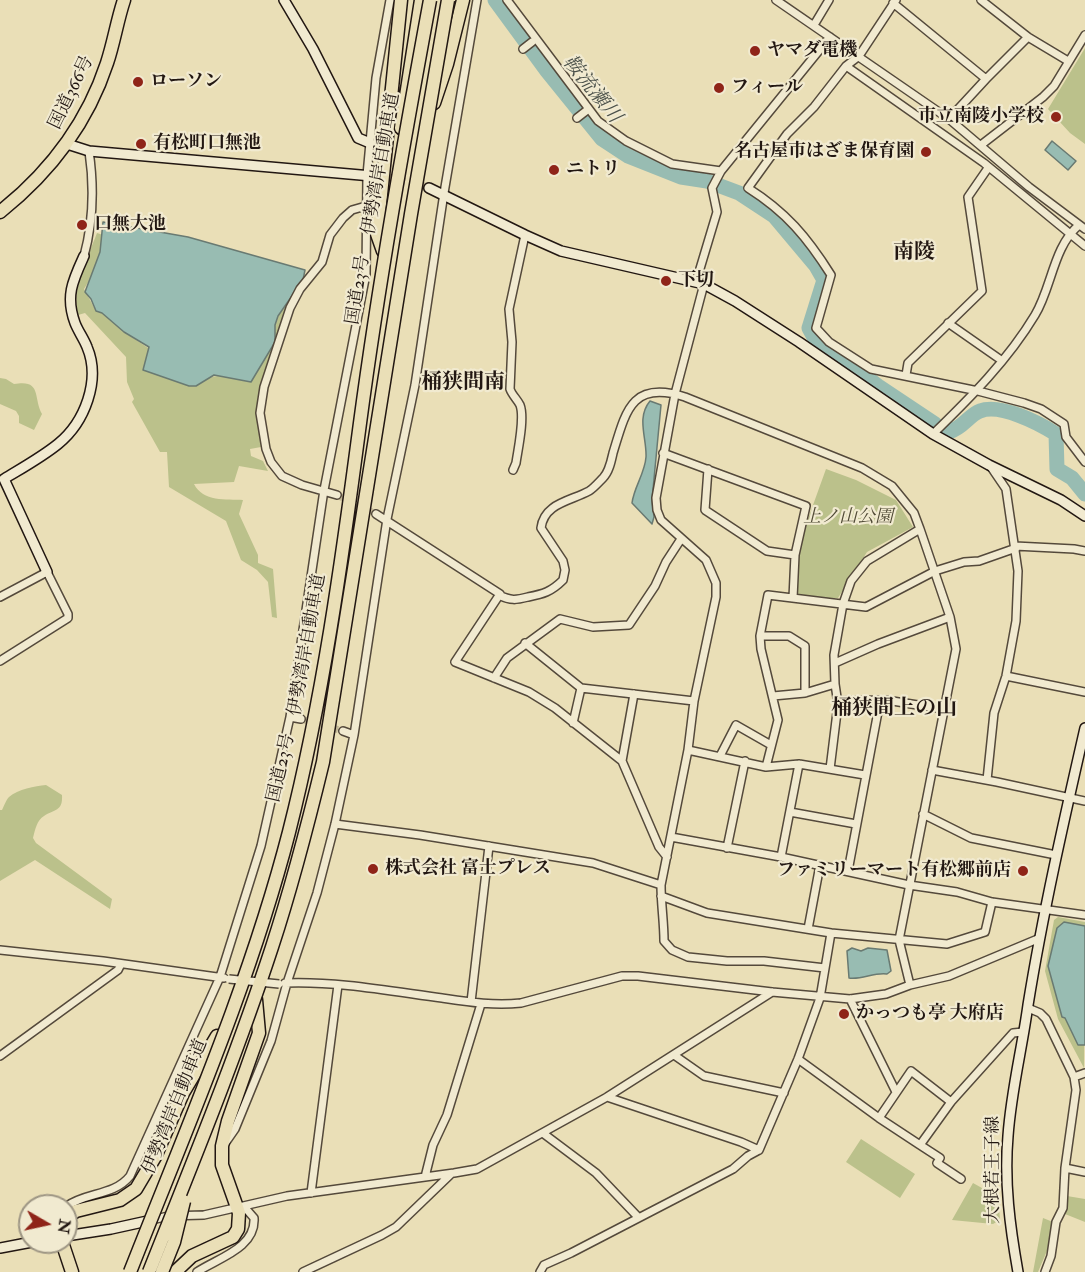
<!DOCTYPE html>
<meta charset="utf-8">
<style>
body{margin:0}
#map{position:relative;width:1085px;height:1272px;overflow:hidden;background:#eadfb7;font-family:"IM FELL Double Pica",serif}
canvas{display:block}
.north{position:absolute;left:18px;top:1194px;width:60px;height:60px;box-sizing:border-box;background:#f1ead0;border:2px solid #9e9684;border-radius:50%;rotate:99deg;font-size:16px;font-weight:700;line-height:24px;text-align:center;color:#221712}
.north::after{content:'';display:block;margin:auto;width:21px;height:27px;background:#8f2418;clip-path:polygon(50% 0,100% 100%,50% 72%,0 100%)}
</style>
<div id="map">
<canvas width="1085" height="1272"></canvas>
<div class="north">N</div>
</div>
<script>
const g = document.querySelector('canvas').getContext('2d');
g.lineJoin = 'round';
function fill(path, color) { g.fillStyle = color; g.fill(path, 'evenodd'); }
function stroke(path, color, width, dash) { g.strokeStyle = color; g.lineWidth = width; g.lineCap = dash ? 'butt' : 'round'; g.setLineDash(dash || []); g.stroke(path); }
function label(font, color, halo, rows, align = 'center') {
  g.font = font + ' "IM FELL Double Pica","Noto Serif JP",serif'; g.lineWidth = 4.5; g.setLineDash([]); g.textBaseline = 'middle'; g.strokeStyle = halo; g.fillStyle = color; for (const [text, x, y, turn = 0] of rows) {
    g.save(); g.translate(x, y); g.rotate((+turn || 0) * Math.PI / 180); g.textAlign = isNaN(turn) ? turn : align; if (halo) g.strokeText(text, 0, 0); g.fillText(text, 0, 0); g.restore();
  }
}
fill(new Path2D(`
 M1085 48V144L1070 133 1048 109Z
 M97 233 103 235C101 253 95 273 84 289L96 311 102 313 124 332 201 383C216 370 233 378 251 382L275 342V325L278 316 292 294 259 392 258 416 261 447 250 449 251 456 263 461 268 471 239 466 234 482 194 484C203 502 226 499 243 500L239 514 258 555V563L273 569 277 618 272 617 268 582 257 570 241 560 226 521 169 487 167 452H160L132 402 134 399 127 382 126 357 85 313 78 315C72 285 87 260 97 233Z
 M0 378 6 379 14 384C42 379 33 397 42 414L34 430 19 423V416L16 411 0 404Z
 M826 469 856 480 896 500 913 527 867 552 838 598H793L795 555Z
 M46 785 62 795C63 812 54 809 44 816 37 820 35 830 33 838L36 843 112 899 110 909 35 860 0 881V810H2C4 806 6 800 9 797 18 789 35 786 46 785Z
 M1058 917 1085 922 1084 1068 1058 1019 1045 971 1054 920Z
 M861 1139 915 1174 900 1198 846 1162Z
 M973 1183 998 1197 1000 1220 993 1224 952 1220Z
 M1067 1196 1085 1199V1222L1065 1214Z
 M1043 1218 1053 1222 1049 1246 1038 1272H1033Z`), '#bbc18b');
const water = new Path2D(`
 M1052 141 1076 161 1068 170 1045 150Z
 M103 222 188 237 305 270 303 280 278 316 275 325V342L251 382 214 375 196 386H189L143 370 149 347 124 332 102 313 96 311 91 299 85 292 100 252Z
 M650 401 661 405 652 500 654 517 652 524 632 503C634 487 645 473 646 457 647 438 636 418 650 401Z
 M1064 922 1085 926V1045H1078L1065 1018 1062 1017 1048 966 1057 928Z
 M852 948 861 951 868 948 887 950 891 971 887 974C874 972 862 980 849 978L847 951Z`);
fill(water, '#98bcb2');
stroke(water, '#697a72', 1.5);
stroke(new Path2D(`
 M495 0 547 71 602 139 628 156 681 177 707 181 739 193 774 216 816 266 824 280 809 328 814 337 878 386 935 424
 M949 432C963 428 969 415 980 411 1000 403 1039 423 1056 434L1057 469 1072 478 1085 494`), '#98bcb2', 15);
stroke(new Path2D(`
 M337 495 376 514
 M301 719 343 731`), '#c2b796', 7, [7, 3.5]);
stroke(new Path2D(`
 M383 177 429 188`), '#c2b796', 9, [9, 4.5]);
const street = new Path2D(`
 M507 0 598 121 626 141 672 164 721 171
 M776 0 949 119 1029 187 1085 229
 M896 0 859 56 846 66 814 107 787 134 748 188C786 212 807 237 831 275L816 328 829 342 871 369 978 391 1024 403 1041 409 1064 424 1066 437 1085 462
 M981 0 1028 37 1068 61
 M893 3 986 79
 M814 25 829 0
 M523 49 532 42
 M846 66 984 163 1085 246
 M577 118 586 111
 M949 119 986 79 1028 37
 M981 145 1043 97 1054 86 1085 35
 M84 256C93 223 94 185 89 151
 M696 282 717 212 712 188 721 171 830 37
 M704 284 675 394 656 498 657 510 661 520 706 560 716 583V597L694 701 688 750 661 885C661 904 664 922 664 941L672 950 688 957 727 961H764L825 968
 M948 323 1001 360
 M906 375 908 363 982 291 968 197 988 168
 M933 434C971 397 1008 360 1035 315 1052 287 1053 247 1079 225
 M663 453 806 506 795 555 793 598
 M708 469 705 510 767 551 795 555
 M513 470 516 463C518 449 525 418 520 405 517 399 512 395 510 389L512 342 509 309 525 235
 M337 495 302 485 282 476 271 462 266 449 260 413 264 387 290 308 300 289 322 262 330 235 343 218 352 210 366 206
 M376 514 500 594 455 662 529 692 555 708 622 761 659 847 667 857
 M1015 546 1074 549 1085 551
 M499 595C511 601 516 600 528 597 543 594 551 592 563 580L565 570 563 561 541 528C544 503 571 501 589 491 594 488 599 482 603 478 609 472 611 462 613 453 626 410 632 380 685 397L862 468 892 486 914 513 920 529 950 617 956 649 899 940 910 985
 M0 597 47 572 68 614V618L0 661
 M760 636H789L805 646V693
 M525 643 581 688 694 701
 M835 663 878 644 950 617
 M1006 676 1085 692
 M494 678 507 658 560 619 593 627 629 625 655 586 666 562 681 539
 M773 696 805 693 835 684
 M838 701 886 700 943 709
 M290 717 301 719
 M573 723 581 688
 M343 731 354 735
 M688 750 766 767 799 764 865 775
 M720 756 736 725 771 745
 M622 761 634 694
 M766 767 778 720 761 649 760 636 768 595 866 607 935 571 964 562 979 561 1016 548
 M830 769 838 704 835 684 834 655 843 604 851 581 867 561 920 529
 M932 770 997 782 1085 801
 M987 780 994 713 1006 676 1016 621 1018 571 1006 489 991 467
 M790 812 856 824
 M923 814 971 838 1056 855
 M335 824 420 835 593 863 661 885
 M671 837 781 857 909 885 957 892 992 902 1085 915
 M727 848 745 761
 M781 857 799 764
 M848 871 880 701
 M661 896 707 913 831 933 947 944 985 932 992 902
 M808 929 820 865
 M0 950 103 961 224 978
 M285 983C337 981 390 991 442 998 469 1002 494 1006 521 1003L622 976H638L772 992 850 999 886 994 910 985 949 976 1040 938
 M850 999 896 1092
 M471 1002 489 846
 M1028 1008 1040 1013 1046 1019 1074 1077 1076 1090 1065 1168 1063 1208 1056 1222 1051 1256 1045 1272
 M674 1055 704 1076 784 1093
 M0 1056 118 970 121 964
 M798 1059 879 1118 920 1145 951 1102 1013 1033 1023 1032
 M1074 1077 1085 1073
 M607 1097 741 1142 759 1150
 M879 1118 911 1071 951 1102
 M544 1134 596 1173 638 1217
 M226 1142 235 1129 271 1041 287 983 317 893 335 824 354 735 387 519 415 385 444 193 477 0
 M920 1145 940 1158 937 1163 961 1179
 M1065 1168 1085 1172
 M425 1177 433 1145 447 1115 481 1004
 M311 1193 338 985
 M67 1217V1206C86 1192 114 1196 130 1176L220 977 261 846 290 717 324 490 366 274 367 175 376 78 390 0
 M152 1220 168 1216 204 1215 287 1196 454 1173 477 1169 607 1097 772 992
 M197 1272C218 1258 256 1248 254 1218L247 1210 240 1207
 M303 1272 382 1235 396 1227 451 1174
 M540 1272 544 1265 571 1253 733 1169 748 1156 759 1150 798 1059 820 998 831 933`);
const secondary = new Path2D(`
 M284 0 313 49 358 138 370 143
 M67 144 89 151 383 177
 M429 188 525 235 561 251 704 284 735 301 799 342 933 434 989 465 1061 500 1085 516
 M47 572 4 479C22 468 42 457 58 444 85 422 101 380 87 347 84 339 78 331 75 323 65 296 73 280 84 256
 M66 1236 111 1229 152 1220
 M0 1248 32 1242
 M1018 1272C1010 1227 1004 1182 1008 1136 1011 1092 1022 1049 1028 1005 1043 912 1064 820 1085 728`);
const highway = new Path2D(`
 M434 103 447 64 463 0
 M401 128 421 0
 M0 212C49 173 87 124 107 63 114 42 117 21 124 0
 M383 251 377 234 401 0
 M66 1220 67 1217 76 1211 120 1200 136 1189 155 1157 183 1093 217 1036
 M62 1242 72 1272
 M175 1272 192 1256 233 1237 238 1229 239 1213 222 1165V1146L228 1121 259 1033 256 1000`);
stroke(street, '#54493b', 10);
stroke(secondary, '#221712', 12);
stroke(highway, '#221712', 15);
stroke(street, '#f1ead0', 7);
stroke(secondary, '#f1ead0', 9);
stroke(highway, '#eadfb7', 12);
const streetBridge = new Path2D(`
 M229 979 279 984`);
const highwayBridge = new Path2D(`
 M130 1272C187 1127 250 983 289 832 323 698 342 560 360 423 379 281 404 141 430 0
 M149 1272C192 1164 236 1057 272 947 292 886 308 824 323 762L411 214 448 0
 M162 1272 174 1242 184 1201`);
stroke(streetBridge, '#54493b', 10, []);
stroke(highwayBridge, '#221712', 15, []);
stroke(streetBridge, '#f1ead0', 7);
stroke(highwayBridge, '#eadfb7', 12);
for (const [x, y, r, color] of [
 [755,51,6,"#8f2418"],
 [138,82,6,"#8f2418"],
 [719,88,6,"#8f2418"],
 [1056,117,6,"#8f2418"],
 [141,144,6,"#8f2418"],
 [926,152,6,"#8f2418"],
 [554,170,6,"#8f2418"],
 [82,225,6,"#8f2418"],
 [666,281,6,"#8f2418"],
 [373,869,6,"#8f2418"],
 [1023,871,6,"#8f2418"],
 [844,1014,6,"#8f2418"]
]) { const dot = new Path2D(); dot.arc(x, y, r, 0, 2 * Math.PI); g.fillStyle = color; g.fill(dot); stroke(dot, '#f1ead0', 2); }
label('bold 18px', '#221712', '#f1ead0', [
 ["ヤマダ電機",767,51],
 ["ローソン",150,82],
 ["フィール",731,88],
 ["市立南陵小学校",1044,117,"right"],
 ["有松町口無池",153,144],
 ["名古屋市はざま保育園",914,152,"right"],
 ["ニトリ",566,170],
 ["口無大池",94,225],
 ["下切",678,281],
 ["株式会社 富士プレス",385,869],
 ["ファミリーマート有松郷前店",1011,871,"right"],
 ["かっつも亭 大府店",856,1014]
], 'left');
label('18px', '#221712', '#f1ead0', [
 ["国道366号",72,93,-64],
 ["伊勢湾岸自動車道",382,164,-80],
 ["国道23号",359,290,-81],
 ["伊勢湾岸自動車道",308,645,-80],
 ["国道23号",282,768,-77],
 ["伊勢湾岸自動車道",176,1107,-68],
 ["大根若王子線",994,1170,-90]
]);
label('italic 18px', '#504a36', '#f1ead0', [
 ["上ノ山公園",848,518]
]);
label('italic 20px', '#4b514a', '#f1ead0', [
 ["鞍流瀬川",591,90,51]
]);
label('bold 21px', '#221712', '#f1ead0', [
 ["南陵",914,253],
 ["桶狭間南",463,383],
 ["桶狭間上の山",894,709]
]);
</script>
